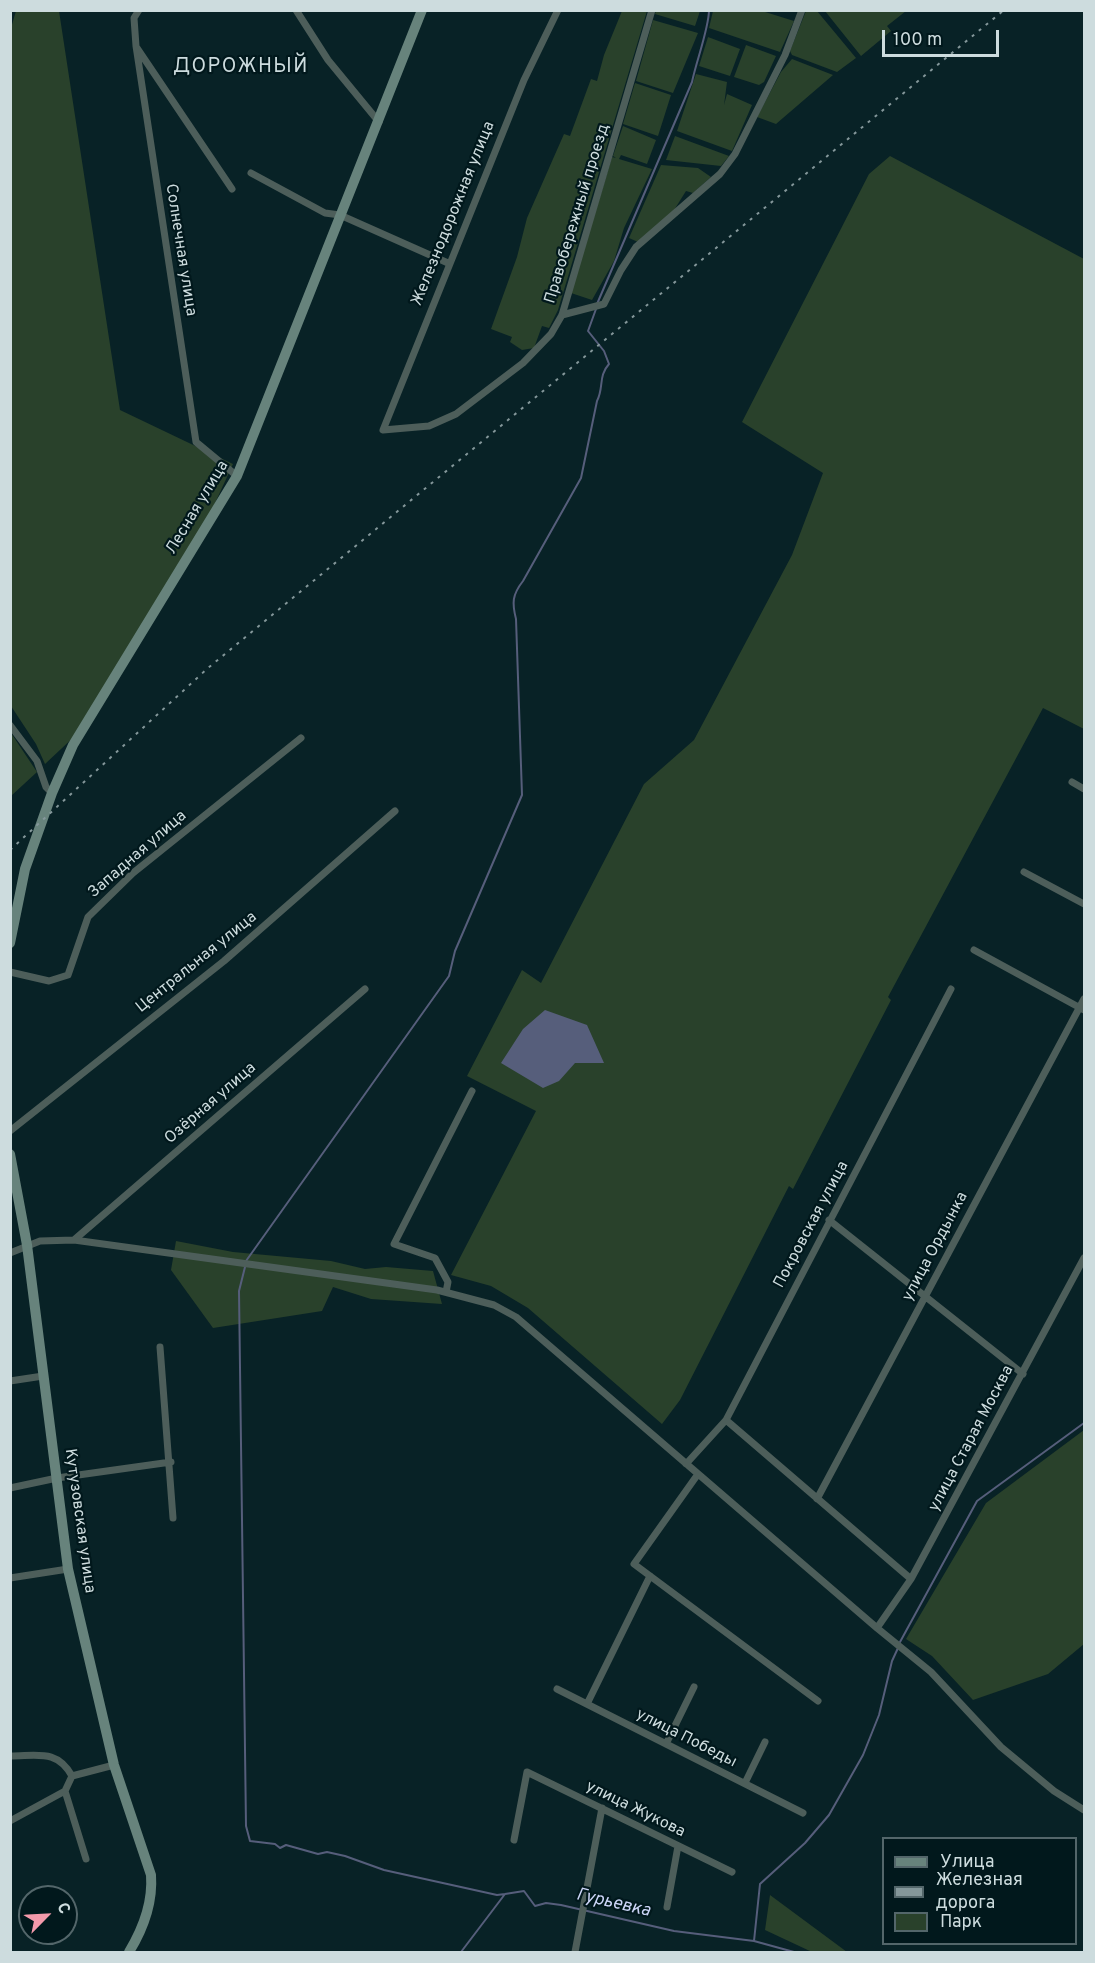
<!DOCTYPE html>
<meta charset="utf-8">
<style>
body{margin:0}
#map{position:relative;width:1095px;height:1963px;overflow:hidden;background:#082226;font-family:Overpass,sans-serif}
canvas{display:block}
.frame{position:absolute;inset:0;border:12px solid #cddcde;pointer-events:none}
.legend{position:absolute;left:882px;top:1837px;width:195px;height:108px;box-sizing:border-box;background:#01181c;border:2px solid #53666a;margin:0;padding:8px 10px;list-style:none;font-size:18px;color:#cddcde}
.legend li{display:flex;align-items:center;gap:12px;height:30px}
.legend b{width:30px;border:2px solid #53666a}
.north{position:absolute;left:18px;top:1885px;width:60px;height:60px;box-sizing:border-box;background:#01181c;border:2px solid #53666a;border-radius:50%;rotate:66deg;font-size:16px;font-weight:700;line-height:24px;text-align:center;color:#cddcde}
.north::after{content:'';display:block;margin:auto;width:21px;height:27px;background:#f39aab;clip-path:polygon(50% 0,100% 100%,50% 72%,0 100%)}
.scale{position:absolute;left:882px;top:30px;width:117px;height:27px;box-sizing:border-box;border:3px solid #cddcde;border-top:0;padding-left:8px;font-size:18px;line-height:21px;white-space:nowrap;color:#cddcde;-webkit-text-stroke:4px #01181c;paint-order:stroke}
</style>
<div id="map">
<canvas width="1095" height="1963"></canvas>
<div class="frame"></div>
<ul class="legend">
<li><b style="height:8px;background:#67837c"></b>Улица</li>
<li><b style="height:8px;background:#84979a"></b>Железная дорога</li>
<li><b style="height:16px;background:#29412b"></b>Парк</li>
</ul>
<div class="north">С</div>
<div class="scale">100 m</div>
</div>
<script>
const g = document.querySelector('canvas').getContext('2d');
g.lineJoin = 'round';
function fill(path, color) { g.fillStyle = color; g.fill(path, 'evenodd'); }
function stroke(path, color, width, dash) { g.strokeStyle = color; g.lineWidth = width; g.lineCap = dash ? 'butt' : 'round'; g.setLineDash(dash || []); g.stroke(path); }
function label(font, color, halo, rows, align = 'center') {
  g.font = font + ' Overpass,sans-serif'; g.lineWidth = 4.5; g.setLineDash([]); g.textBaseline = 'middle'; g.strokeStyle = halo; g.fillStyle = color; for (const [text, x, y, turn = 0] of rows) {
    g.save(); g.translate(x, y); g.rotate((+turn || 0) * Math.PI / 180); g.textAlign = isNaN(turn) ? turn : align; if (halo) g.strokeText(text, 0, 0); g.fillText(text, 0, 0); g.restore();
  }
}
fill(new Path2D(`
 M16 11H59L120 410 233 464 198 540 77 734 45 764 36 744 11 706V28Z
 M622 11H647L558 310 549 328 542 326 534 348 522 350 510 342 512 337 491 329 517 257 527 218 564 134 570 136 591 79 597 81 604 55Z
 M656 11V10L700 11 695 26 655 14Z
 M713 11H762L794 21 780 52 709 28Z
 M806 11H817L856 58 837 72 792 55 790 51Z
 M825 11H906L887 26 891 31 861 56Z
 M653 20 698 33 673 93 636 81Z
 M708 37 740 49 730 76 699 66Z
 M746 45 776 56 764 82 759 85 734 77Z
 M792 59 833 75 776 124 757 117 781 72Z
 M696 74 727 82 724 105 727 94 752 105 732 151 677 131Z
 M635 83 671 95 658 136 623 124Z
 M623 126 656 140 647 164 621 155 619 159 652 169 624 228 614 261 592 300 571 293 612 157 616 158 613 156Z
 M675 136 729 156 721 166 666 160Z
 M890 156 1084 259V729L1043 708 888 997 891 1000 793 1189 789 1186 680 1400 662 1424 528 1308 491 1286 451 1275 536 1111 467 1076 522 970 541 983 644 784 694 740 792 555 823 473 742 422 869 174Z
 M661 165 698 168 711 177 693 193 686 191 671 215 638 242 629 238Z
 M11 733 37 772 11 796H10Z
 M176 1241 233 1252 331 1261 365 1269 386 1267 433 1271 442 1304 371 1299 333 1287 322 1311 213 1328 171 1270Z
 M1084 1430V1644L1048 1674 973 1700 932 1656 906 1639 986 1503Z
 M770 1895 847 1952H812L765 1930Z`), '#29412b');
fill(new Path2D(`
 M545 1010 587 1025 604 1063H575L559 1081 543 1088 501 1063 523 1029Z`), '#565e7b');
stroke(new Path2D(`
 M597 304 692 82C696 62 709 28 709 10
 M246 1261 449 976 455 951 522 795 516 619C512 603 512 595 523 581L581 478 597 401C604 388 598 376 609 364L604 351 588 331 596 309
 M245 1267 239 1291 246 1826 250 1841 275 1844 280 1848 286 1845 318 1854 327 1852 345 1856 384 1870 497 1895 505 1894
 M900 1642 977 1501 1084 1423
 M754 1941 760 1884 805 1843 829 1815 863 1755 879 1715 892 1661 898 1648
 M461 1952 505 1894 524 1891 535 1906 546 1903 561 1905 674 1931 754 1941 794 1952`), '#565e7b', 2);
stroke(new Path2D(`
 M139 10 134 18 136 46 196 442 237 476
 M296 10 328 60 379 122
 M558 10 524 80 383 430 429 426 456 414 523 363 551 334 562 315 652 10
 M137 48 232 189
 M251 173 325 213 340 215 448 263
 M562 315 604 304 621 270 636 247 720 174 735 154 785 55 802 10
 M10 725 37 761 46 787 52 793
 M1072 782 1084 789
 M1024 872 1084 904
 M974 950 1084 1010
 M10 972 49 981 68 975 88 917 133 873 301 738
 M10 1131 224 961 395 811
 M829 1220 1023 1374
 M74 1240 365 989
 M10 1253 40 1241 74 1240 437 1290 494 1305 516 1317 877 1628 931 1672 1001 1747 1054 1791 1084 1810
 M446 1292 448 1282 435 1258 394 1244 472 1091
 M160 1347 173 1518
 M10 1381 43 1376
 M726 1420 911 1579
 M686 1464 726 1420 951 989
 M698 1474 634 1564 818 1701
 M10 1488 57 1478 171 1462
 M817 1499 1084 999
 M10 1578 68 1569
 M877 1628 911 1579 1084 1258
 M557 1689 803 1813
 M587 1704 650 1576
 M666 1744 694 1687
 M10 1756C38 1756 57 1749 72 1776L65 1791 10 1821
 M72 1776 114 1765
 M745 1783 765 1742
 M65 1791 86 1859
 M514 1840 527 1772 732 1872
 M667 1907 678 1846
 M575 1952 602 1808`), '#4d5e5a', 7);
stroke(new Path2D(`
 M10 943 25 869 52 793 73 745 237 476 422 10
 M10 1154 27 1245 68 1569 114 1765 151 1875C153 1902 143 1929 129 1952`), '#67837c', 10);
stroke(new Path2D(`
 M10 850 208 668 1004 10`), '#84979a', 2, [3, 6]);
label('16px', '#cddcde', '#01181c', [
 ["Железнодорожная улица",454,214,-68],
 ["Правобережный проезд",578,214,-73],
 ["Солнечная улица",180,250,81],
 ["Лесная улица",198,508,-59],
 ["Западная улица",138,855,-41],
 ["Центральная улица",197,963,-39],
 ["Озёрная улица",211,1104,-41],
 ["Покровская улица",812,1225,-62],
 ["улица Ордынка",936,1247,-62],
 ["улица Старая Москва",972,1439,-62],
 ["Кутузовская улица",79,1521,82],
 ["улица Победы",686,1739,27],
 ["улица Жукова",635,1810,26]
]);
label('italic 18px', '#ccd5f7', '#01181c', [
 ["Гурьевка",613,1904,13]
]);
g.letterSpacing = '1.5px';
label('20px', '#cddcde', '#01181c', [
 ["ДОРОЖНЫЙ",241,68]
]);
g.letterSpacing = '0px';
</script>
